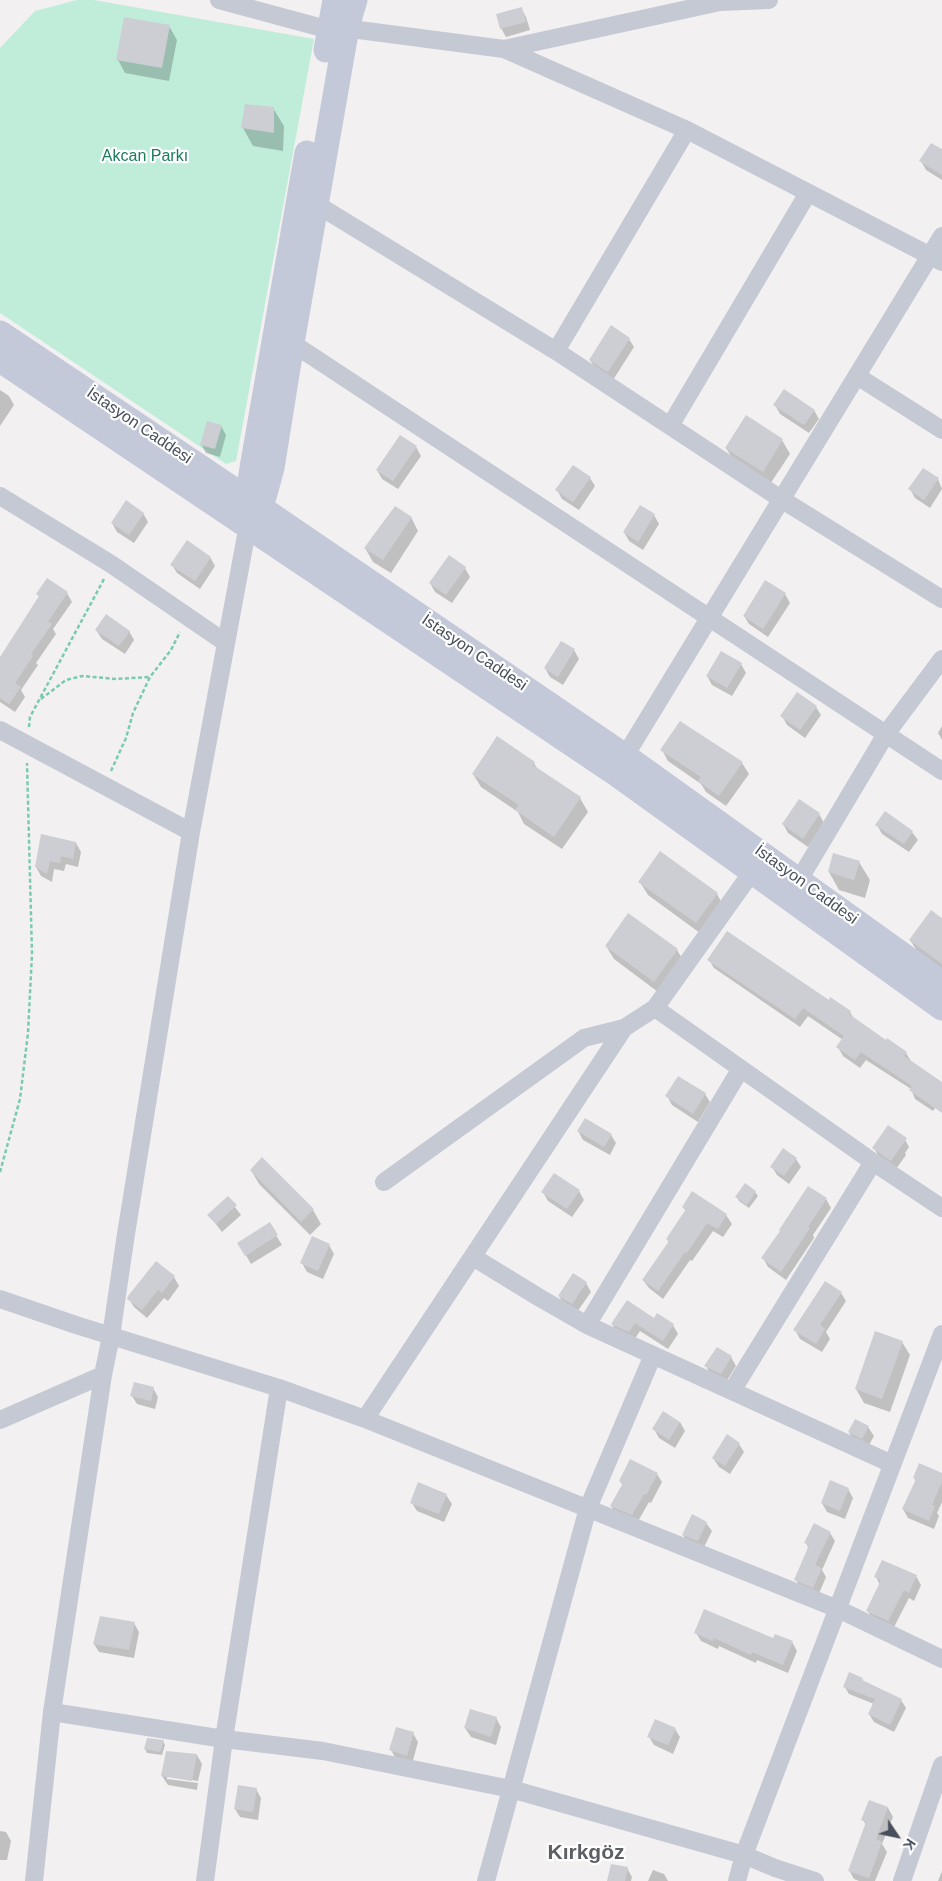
<!DOCTYPE html>
<meta charset="utf-8">
<style>
body{margin:0}
#map{position:relative;width:942px;height:1881px;overflow:hidden;background:#f2f0f0;font-family:Arial,sans-serif}
canvas{display:block}
.north{position:absolute;left:872px;top:1811px;width:50px;height:50px;-webkit-text-stroke:4px #fff;paint-order:stroke;rotate:124deg;font-size:14px;font-weight:700;line-height:20px;text-align:center;color:#484f5c}
.north::after{content:'';display:block;margin:auto;width:18px;height:22px;background:#484f5c;clip-path:polygon(50% 0,100% 100%,50% 72%,0 100%)}
</style>
<div id="map">
<canvas width="942" height="1881"></canvas>
<div class="north">K</div>
</div>
<script>
const g = document.querySelector('canvas').getContext('2d');
g.lineJoin = 'round';
function fill(path, color) { g.fillStyle = color; g.fill(path, 'evenodd'); }
function stroke(path, color, width, dash) { g.strokeStyle = color; g.lineWidth = width; g.lineCap = dash ? 'butt' : 'round'; g.setLineDash(dash || []); g.stroke(path); }
function label(font, color, halo, rows, align = 'center') {
  g.font = font + ' Arial,sans-serif'; g.lineWidth = 4.5; g.setLineDash([]); g.textBaseline = 'middle'; g.strokeStyle = halo; g.fillStyle = color; for (const [text, x, y, turn = 0] of rows) {
    g.save(); g.translate(x, y); g.rotate((+turn || 0) * Math.PI / 180); g.textAlign = isNaN(turn) ? turn : align; if (halo) g.strokeText(text, 0, 0); g.fillText(text, 0, 0); g.restore();
  }
}
fill(new Path2D(`
 M77 0H94L314 39 236 461 226 464 0 313V48L35 11Z`), '#c0edda');
fill(new Path2D(`
 M521 8 526 17 530 30 506 37 501 28Z
 M169 26 177 40 169 81 125 73 118 60Z
 M273 108 284 126 283 151 253 146 243 128Z
 M942 151V180L926 170 921 161Z
 M629 339 634 347 613 380 595 368 590 360Z
 M0 390 9 396 14 405 0 426Z
 M775 405 814 410 819 419 809 433 780 414Z
 M221 426 226 435 220 457 206 453 201 444Z
 M782 440 790 454 770 484 734 461 726 448Z
 M416 447 421 456 398 489 382 479 377 470Z
 M590 478 595 486 579 510 562 499 557 490Z
 M938 479 942 489 930 508 915 498 910 489Z
 M143 513 148 522 134 543 117 532 112 523Z
 M654 515 659 524 643 550 629 541 624 532Z
 M411 517 418 531 391 573 373 562 365 548Z
 M210 557 215 566 200 589 177 573 172 565Z
 M465 568 470 577 452 603 435 592 430 583Z
 M67 593 72 602 53 629 56 634 36 663 38 665 21 690 25 697 15 712 0 702V675L40 598 37 594Z
 M785 594 790 603 768 637 749 624 744 616Z
 M96 630 129 631 134 640 125 654 102 639Z
 M574 650 579 659 563 685 550 677 545 668Z
 M741 664 746 673 732 696 712 685 707 676Z
 M816 707 821 715 805 738 787 725 782 716Z
 M942 726V740L938 733Z
 M497 738 534 763 538 770 580 798 588 812 562 849 524 824 518 812 481 787 473 774Z
 M662 750 742 763 749 774 726 806 706 792 701 784 668 761Z
 M819 814 824 823 808 847 788 833 783 824Z
 M877 825 912 832 918 840 909 852 882 834Z
 M76 843 81 852 78 867 66 864 64 871 54 869 52 882 41 876 36 867Z
 M859 862 870 880 865 898 839 890 829 872Z
 M640 882 717 894 724 907 704 936 648 895Z
 M942 920V969L917 951 910 940Z
 M606 946 677 950 685 963 662 995 614 959Z
 M709 960 829 1002 850 1012 854 1019 886 1042 906 1053 911 1061 942 1084V1098L933 1111 915 1099 911 1089 866 1060 860 1068 843 1056 838 1047 843 1040 808 1016 800 1027 714 968Z
 M705 1094 710 1102 698 1122 672 1105 667 1096Z
 M578 1131 611 1135 616 1143 610 1155 583 1140Z
 M904 1138 909 1147 905 1153 906 1155 896 1169 879 1157 874 1148Z
 M262 1159 313 1210 321 1224 310 1235 259 1184 251 1170Z
 M796 1159 801 1167 789 1184 777 1175 772 1167Z
 M809 1187 826 1199 831 1208 813 1235 814 1238 786 1280 768 1267 763 1258Z
 M579 1191 584 1200 572 1217 548 1201 543 1192Z
 M755 1192 758 1196 749 1208 739 1201 737 1197Z
 M228 1198 241 1215 222 1232 209 1215Z
 M683 1207 726 1215 732 1224 723 1237 713 1231 692 1261 690 1260 663 1299 649 1288 643 1280 669 1243 667 1239 686 1211Z
 M269 1224 282 1245 251 1264 239 1243Z
 M329 1245 334 1254 323 1279 307 1272 302 1263Z
 M156 1262 174 1277 179 1286 168 1301 164 1298 147 1318 134 1307 129 1299Z
 M586 1283 591 1292 577 1312 564 1305 559 1296Z
 M841 1293 846 1301 826 1332 830 1339 822 1352 800 1339 795 1330Z
 M654 1320 673 1325 678 1334 668 1349 640 1331 634 1340 617 1333 612 1324Z
 M902 1342 910 1355 890 1412 864 1403 856 1389Z
 M731 1357 736 1366 726 1382 711 1375 706 1366Z
 M153 1388 158 1397 155 1409 137 1404 132 1396Z
 M856 1420 868 1427 874 1436 868 1447 854 1441 849 1432Z
 M680 1422 685 1431 675 1448 659 1438 654 1429Z
 M739 1444 744 1452 730 1474 719 1467 713 1458Z
 M657 1474 662 1482 651 1503 649 1502 637 1523 616 1515 611 1506 623 1486 620 1481Z
 M942 1474V1502L937 1513 939 1516 934 1529 908 1518 903 1509 916 1481 914 1478Z
 M848 1489 853 1498 845 1519 827 1512 822 1503Z
 M446 1495 452 1504 444 1522 417 1511 412 1503Z
 M706 1523 712 1531 703 1549 688 1544 683 1535Z
 M830 1533 835 1541 822 1570 826 1577 818 1596 801 1589 796 1580 809 1549 806 1543Z
 M916 1576 921 1585 914 1601 909 1598 893 1629 873 1620 868 1611 880 1585 876 1577Z
 M134 1623 139 1632 134 1658 99 1652 94 1644Z
 M696 1633 792 1642 797 1651 788 1673 757 1660 756 1663 719 1646 718 1649 701 1641Z
 M862 1679 864 1683 901 1700 906 1708 894 1732 874 1722 869 1714 874 1704 849 1694 844 1686Z
 M496 1718 501 1727 496 1745 471 1737 465 1728Z
 M675 1729 680 1737 673 1754 654 1745 649 1737Z
 M413 1733 418 1742 412 1764 396 1759 391 1750Z
 M163 1741 165 1745 162 1755 147 1753 145 1749Z
 M197 1755 202 1764 198 1781 167 1776V1779L198 1783 197 1790 168 1785 162 1776Z
 M256 1789 261 1798 258 1820 240 1817 235 1809Z
 M870 1801 888 1808 893 1817 882 1844 887 1852 875 1881H859L854 1879 849 1870 866 1825 863 1820Z
 M0 1831 6 1832 11 1841 7 1860H0Z
 M627 1868 632 1877 631 1881H609Z
 M653 1870 664 1874 668 1881H648Z
 M942 1871V1881H938Z`), '#0003');
fill(new Path2D(`
 M522 7 526 22 500 29 496 14Z
 M124 17 170 25 162 68 116 60Z
 M245 104 274 107V133L241 128Z
 M931 143 942 149V175L919 161Z
 M611 325 630 338 608 372 589 360Z
 M784 389 815 410 804 425 773 405Z
 M746 415 783 439 763 472 725 448Z
 M207 421 222 425 215 449 200 445Z
 M400 435 417 446 393 481 376 470Z
 M573 465 591 477 573 502 555 490Z
 M923 468 939 478 924 500 908 489Z
 M126 500 144 513 129 535 111 523Z
 M640 505 655 514 638 542 623 532Z
 M395 506 412 517 383 560 364 548Z
 M187 540 211 557 195 581 170 565Z
 M449 555 466 567 446 595 429 583Z
 M47 578 68 592 48 622 52 624 31 654 33 656 15 683 21 687 9 704 0 698V657L39 596 36 594Z
 M765 580 786 593 763 629 743 616Z
 M106 614 130 631 119 646 95 630Z
 M561 641 575 649 558 677 544 668Z
 M721 651 742 663 727 688 706 676Z
 M797 692 817 706 800 730 780 716Z
 M680 721 743 762 719 796 698 781 701 777 660 750Z
 M497 736 535 762 533 765 581 797 554 837 515 810 519 805 472 774Z
 M799 799 820 813 803 839 782 824Z
 M885 811 913 831 904 844 875 825Z
 M41 834 76 842 73 859 61 856 60 863 50 861 47 874 35 867Z
 M660 851 718 893 696 923 638 882Z
 M833 853 860 861 854 880 828 872Z
 M931 910 942 918V964L909 940Z
 M628 913 678 949 654 982 605 946Z
 M727 931 829 1000 830 997 851 1011 849 1014 886 1040 887 1038 907 1052 904 1056 942 1082V1113L909 1090 912 1086 861 1052 855 1060 836 1047 844 1036 803 1008 795 1019 707 960Z
 M678 1076 706 1093 693 1114 665 1096Z
 M585 1118 612 1134 604 1147 577 1131Z
 M888 1125 907 1138 891 1161 872 1148Z
 M783 1148 797 1158 784 1176 770 1167Z
 M262 1157 314 1209 301 1222 250 1170Z
 M554 1173 580 1190 567 1209 541 1192Z
 M745 1183 756 1191 747 1205 735 1197Z
 M808 1186 827 1198 808 1227 810 1228 781 1272 761 1258 780 1231 779 1230Z
 M692 1191 727 1214 718 1229 707 1223 687 1253 685 1252 658 1291 642 1280 669 1241 666 1239 686 1209 682 1207Z
 M228 1196 237 1205 216 1224 207 1215Z
 M270 1222 278 1235 245 1256 237 1243Z
 M312 1236 330 1244 318 1271 300 1263Z
 M156 1261 175 1276 162 1293 158 1290 142 1310 127 1299 128 1296Z
 M573 1273 587 1282 572 1304 558 1296Z
 M825 1281 842 1292 820 1325 825 1329 816 1344 793 1330Z
 M627 1300 654 1318 657 1313 674 1324 663 1341 635 1323 629 1332 611 1324Z
 M875 1331 903 1341 882 1399 855 1389Z
 M717 1347 732 1356 721 1374 704 1366Z
 M134 1382 154 1387 151 1401 130 1396Z
 M663 1411 680 1422 669 1440 652 1429Z
 M855 1419 869 1426 862 1439 848 1432Z
 M727 1434 740 1443 725 1466 712 1458Z
 M630 1459 658 1473 646 1495 644 1494 632 1515 610 1506 623 1483 619 1481Z
 M919 1463 942 1473V1482L932 1505 935 1506 929 1521 902 1509 916 1479 913 1478Z
 M830 1480 849 1488 840 1511 821 1503Z
 M418 1482 447 1494 439 1514 410 1503Z
 M692 1514 707 1522 698 1541 682 1535Z
 M814 1523 831 1532 815 1565 822 1568 813 1588 794 1580 809 1545 804 1543Z
 M882 1560 917 1575 909 1593 904 1590 888 1621 866 1611 881 1580 874 1577Z
 M704 1609 773 1638 775 1634 793 1641 783 1665 752 1652 751 1655 714 1638 713 1641 694 1633Z
 M100 1616 135 1622 129 1650 93 1644Z
 M849 1672 863 1678 862 1680 902 1699 890 1725 868 1714 875 1699 843 1687Z
 M470 1709 497 1717 491 1737 464 1728Z
 M655 1719 676 1728 668 1745 647 1737Z
 M396 1727 414 1732 407 1756 389 1750Z
 M147 1738 164 1740 160 1752 144 1749Z
 M166 1751 197 1754 192 1781 161 1776Z
 M238 1785 257 1788 253 1812 234 1809Z
 M869 1800 888 1807 876 1839 882 1842 869 1878 848 1871 866 1822 861 1820Z
 M611 1864 628 1867 625 1881H607Z`), '#cdced4');
stroke(new Path2D(`
 M41 699 66 680 82 676 116 679 150 677
 M29 727 30 717 104 579
 M111 771 126 738 133 713 150 677 171 650 180 632
 M0 1172 20 1099 28 1033 32 954 27 763`), '#7acab2', 2.5, [4, 2.5]);
stroke(new Path2D(`
 M219 0 330 30
 M336 27 504 49 687 130 942 262
 M504 49 720 2 769 0
 M687 130 556 351 781 499 942 599
 M308 203 316 204 556 351
 M284 342 292 343 942 771
 M857 376 942 430
 M670 426 808 193
 M0 496 111 564 226 643
 M0 730 191 832
 M625 756 942 236
 M752 872 655 1008 873 1162 942 1208
 M799 880 886 734 942 659
 M384 1182 584 1038 624 1028 655 1008
 M473 1257 540 1298 587 1325 892 1464
 M0 1299 76 1325 279 1388 365 1419 838 1609 942 1659
 M587 1325 740 1070
 M732 1391 873 1162
 M365 1419 624 1028
 M0 1420 103 1375
 M52 1712 224 1739 323 1751 511 1789 744 1855 775 1868 815 1881
 M34 1881 52 1712 103 1375 111 1336 126 1234 191 832 248 525
 M205 1881 224 1739 279 1388
 M486 1881 588 1508 653 1355
 M737 1881 744 1855 942 1334
 M902 1881 942 1765`), '#c4c9d4', 18);
stroke(new Path2D(`
 M326 50 335 0
 M0 333 261 508 625 756 942 983
 M0 360 615 773 942 1008
 M247 513V499L253 462 307 153
 M252 519 261 508 272 468 292 343 347 27 355 0`), '#c3c9d8', 25);
label('16px', '#1b7c5e', '#fff', [
 ["Akcan Parkı",145,157]
]);
label('16px', '#484f5c', '#fff', [
 ["İstasyon Caddesi",139,426,34],
 ["İstasyon Caddesi",474,653,34],
 ["İstasyon Caddesi",806,885,36]
]);
label('bold 21px', '#5c5f64', '#fff', [
 ["Kırkgöz",586,1853]
]);
</script>
